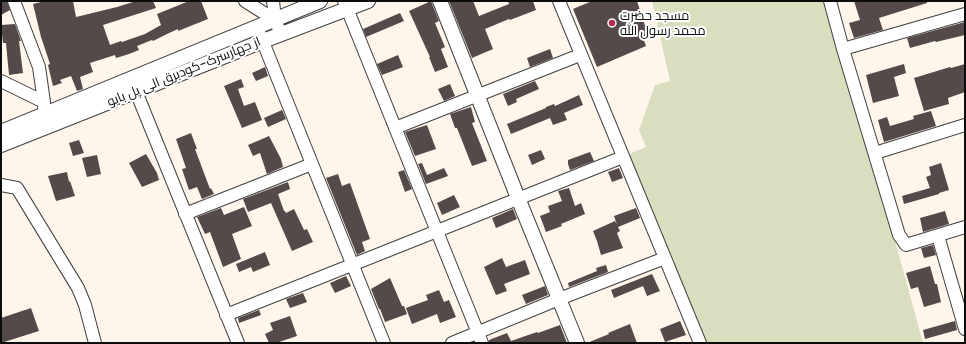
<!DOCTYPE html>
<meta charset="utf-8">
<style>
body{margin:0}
#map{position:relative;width:966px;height:344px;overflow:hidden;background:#fef6eb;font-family:Merriweather,serif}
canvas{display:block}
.frame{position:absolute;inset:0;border:2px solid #0c0c0c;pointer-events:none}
</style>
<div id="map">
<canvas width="966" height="344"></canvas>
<div class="frame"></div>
</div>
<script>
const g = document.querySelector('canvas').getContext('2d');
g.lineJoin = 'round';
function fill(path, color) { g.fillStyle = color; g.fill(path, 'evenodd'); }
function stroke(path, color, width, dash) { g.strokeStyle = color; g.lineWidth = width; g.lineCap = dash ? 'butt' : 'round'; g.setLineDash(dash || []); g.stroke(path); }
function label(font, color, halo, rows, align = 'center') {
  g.font = font + ' Merriweather,Cairo,serif'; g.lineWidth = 4; g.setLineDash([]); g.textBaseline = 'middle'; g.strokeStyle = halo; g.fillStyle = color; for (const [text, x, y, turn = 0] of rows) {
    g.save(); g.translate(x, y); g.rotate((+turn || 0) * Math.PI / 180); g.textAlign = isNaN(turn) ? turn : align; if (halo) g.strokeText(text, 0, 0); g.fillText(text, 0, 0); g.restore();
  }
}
fill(new Path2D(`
 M652 1H823L897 248 923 343H703L627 155 646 147 639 130 655 85 670 81Z`), '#dadebe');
fill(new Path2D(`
 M1 1H7L10 10 1 15Z
 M45 1H73L76 17 117 7 136 1H153L156 8 103 25 110 45 121 41 122 42 145 34 161 25 157 14 189 1H201L208 19 178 31V29L167 34 153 41 152 40 137 46 139 50 129 54 116 58 115 55 90 63 93 72 80 77 83 89 77 91 71 76 60 80 62 83 53 86 48 65 50 64 41 37 33 4Z
 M431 1 439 21 435 23 445 47 441 49 448 67 435 72 429 57H430L409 11Z
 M449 1H473L479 16 509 4 508 1H533L536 10 510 20 509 19 485 29 493 49 472 58Z
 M592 1H637L648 35 643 38 646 46 597 67 573 9Z
 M854 1H927V3L879 18 883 30 854 38 849 23 860 20Z
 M400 13 404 21 366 37 363 29Z
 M965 22V35L936 42 935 41 910 48 907 38Z
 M15 24 21 41H19L23 73 9 75 6 43H3L1 25Z
 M550 49 553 58 530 67 527 58Z
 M398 55 403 67 382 75 377 64Z
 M904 64 906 73 894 77 899 96 873 103 866 75Z
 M965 64V92L948 98 949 104 924 111 914 78 950 67 951 68Z
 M265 67 268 76 256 81 252 73Z
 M241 79 244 87 238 89 244 106 255 102 262 120 242 128 224 86Z
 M535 81 539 89 516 99 517 102 508 106 503 94Z
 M450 84 455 96 444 101 438 89Z
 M579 95 583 105 564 113 567 120 553 125 550 118 511 134 507 124 546 108V107L554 104 555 106Z
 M471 107 475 122 472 123 487 161 472 166 457 128H455L450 114Z
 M282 110 286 119 268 127 264 118Z
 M931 111 936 126 884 142 878 120 887 117 890 126 914 119 913 116Z
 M427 125 436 149 415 156 405 132Z
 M191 133 197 149H195L210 189 211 188 214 194 202 199 197 187 189 190 182 169 186 168 176 139Z
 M269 136 281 159 283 167 267 174 260 153 253 156 248 145Z
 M79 140 84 153 73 156 69 143Z
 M541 150 545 159 532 165 528 155Z
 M590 152 594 161 570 170 568 164V160Z
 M146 154 157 173 159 180 142 187 129 163Z
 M97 155 101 174 87 177 82 158Z
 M422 163 427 175 444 168 448 176 426 184 418 164Z
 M941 163 949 190 939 193V194L904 204 902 196 930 188 926 177 931 175 929 167Z
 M619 168 623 178 612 182 608 172Z
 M404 170 412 189 405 192 398 172Z
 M67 172 69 182 70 181 75 196 56 201 48 176Z
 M338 174 342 186 350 183 370 239 362 242 365 251 357 255 326 178Z
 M288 182 290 189 278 194 284 211H285L286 213 294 209 304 230 307 229 313 242 292 251 271 203 248 212 243 199Z
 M569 188 575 206 581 203 585 214 561 224 562 226 546 232 540 216 550 212 548 206 562 201 558 191Z
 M454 195 460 207 442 215 437 203Z
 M244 207 252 226 232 234 241 259 223 267 210 232 205 234 197 217 221 208 224 215Z
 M636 208 640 218 618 227 620 231 617 233 623 248 601 255 597 241 593 231 615 221 617 225 614 216Z
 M513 209 517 219 496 228 492 218Z
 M945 211 949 224 923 232 920 218Z
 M933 245 936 255 924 258 921 248Z
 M265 252 270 265 253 272 251 267 239 272 236 264Z
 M502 258 506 267 525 260 530 274 504 284 507 291 496 295 484 267Z
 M606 265 608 272 569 287 568 283 597 271 596 268Z
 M930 266 935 284H937L941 302 924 307 918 287 911 289 906 273Z
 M652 274 660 291 647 296 643 286 614 298 611 290Z
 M346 276 351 286 335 293 330 283Z
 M390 278 402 306H404L407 314 385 322 380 309H379L371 289Z
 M545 286 548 295 526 304 522 295Z
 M439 290 444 302 449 300 456 317 440 323 437 314 412 324 406 308 428 300 426 295Z
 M303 293 307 302 290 308 286 299Z
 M31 308 39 331 1 343V318Z
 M259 310 261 315 239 323 238 318Z
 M290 316 297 336 276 343H269L265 334 273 330 270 323Z
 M680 321 686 335 665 342 660 329Z
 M955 321 957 330 925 339 923 330Z
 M630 324 637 343H587L609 334 608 333Z
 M560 325 567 343H489V340L507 333 511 341 537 332 538 333Z`), '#544a49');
const minor = new Path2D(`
 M14 1 39 67 44 102V114
 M245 1 275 20 281 34
 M273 1 275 20
 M344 1 482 343
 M559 1 700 343
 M830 1 843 49 899 235 906 245 965 227
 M257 27 384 343
 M843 49 965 14
 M1 81 44 102
 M133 84 238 343
 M395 128 580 55
 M875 153 965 125
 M1 185 17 188 78 288 85 305 95 343
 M185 214 312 164
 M938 236 965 329
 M226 315 623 157
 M452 343 559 299 665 258`);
const tertiary = new Path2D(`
 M440 1 518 198 577 343
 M1 132 320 1
 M1 145 263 41 368 1`);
stroke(minor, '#3f3f3f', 14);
stroke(tertiary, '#3f3f3f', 16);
stroke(minor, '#fff', 12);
stroke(tertiary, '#fff', 14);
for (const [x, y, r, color] of [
 [612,23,4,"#b42c4f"]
]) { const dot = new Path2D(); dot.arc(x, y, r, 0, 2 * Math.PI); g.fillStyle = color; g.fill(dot); stroke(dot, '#fff', 1.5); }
label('13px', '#0c0c0c', '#fff', [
 ["مسجد حضرت",620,16],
 ["محمد رسول الله",620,31]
], 'left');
label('13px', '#0c0c0c', '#fff', [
 ["از جهارسرک-کودبرق الی پل بایو",184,72,-22]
]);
</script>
